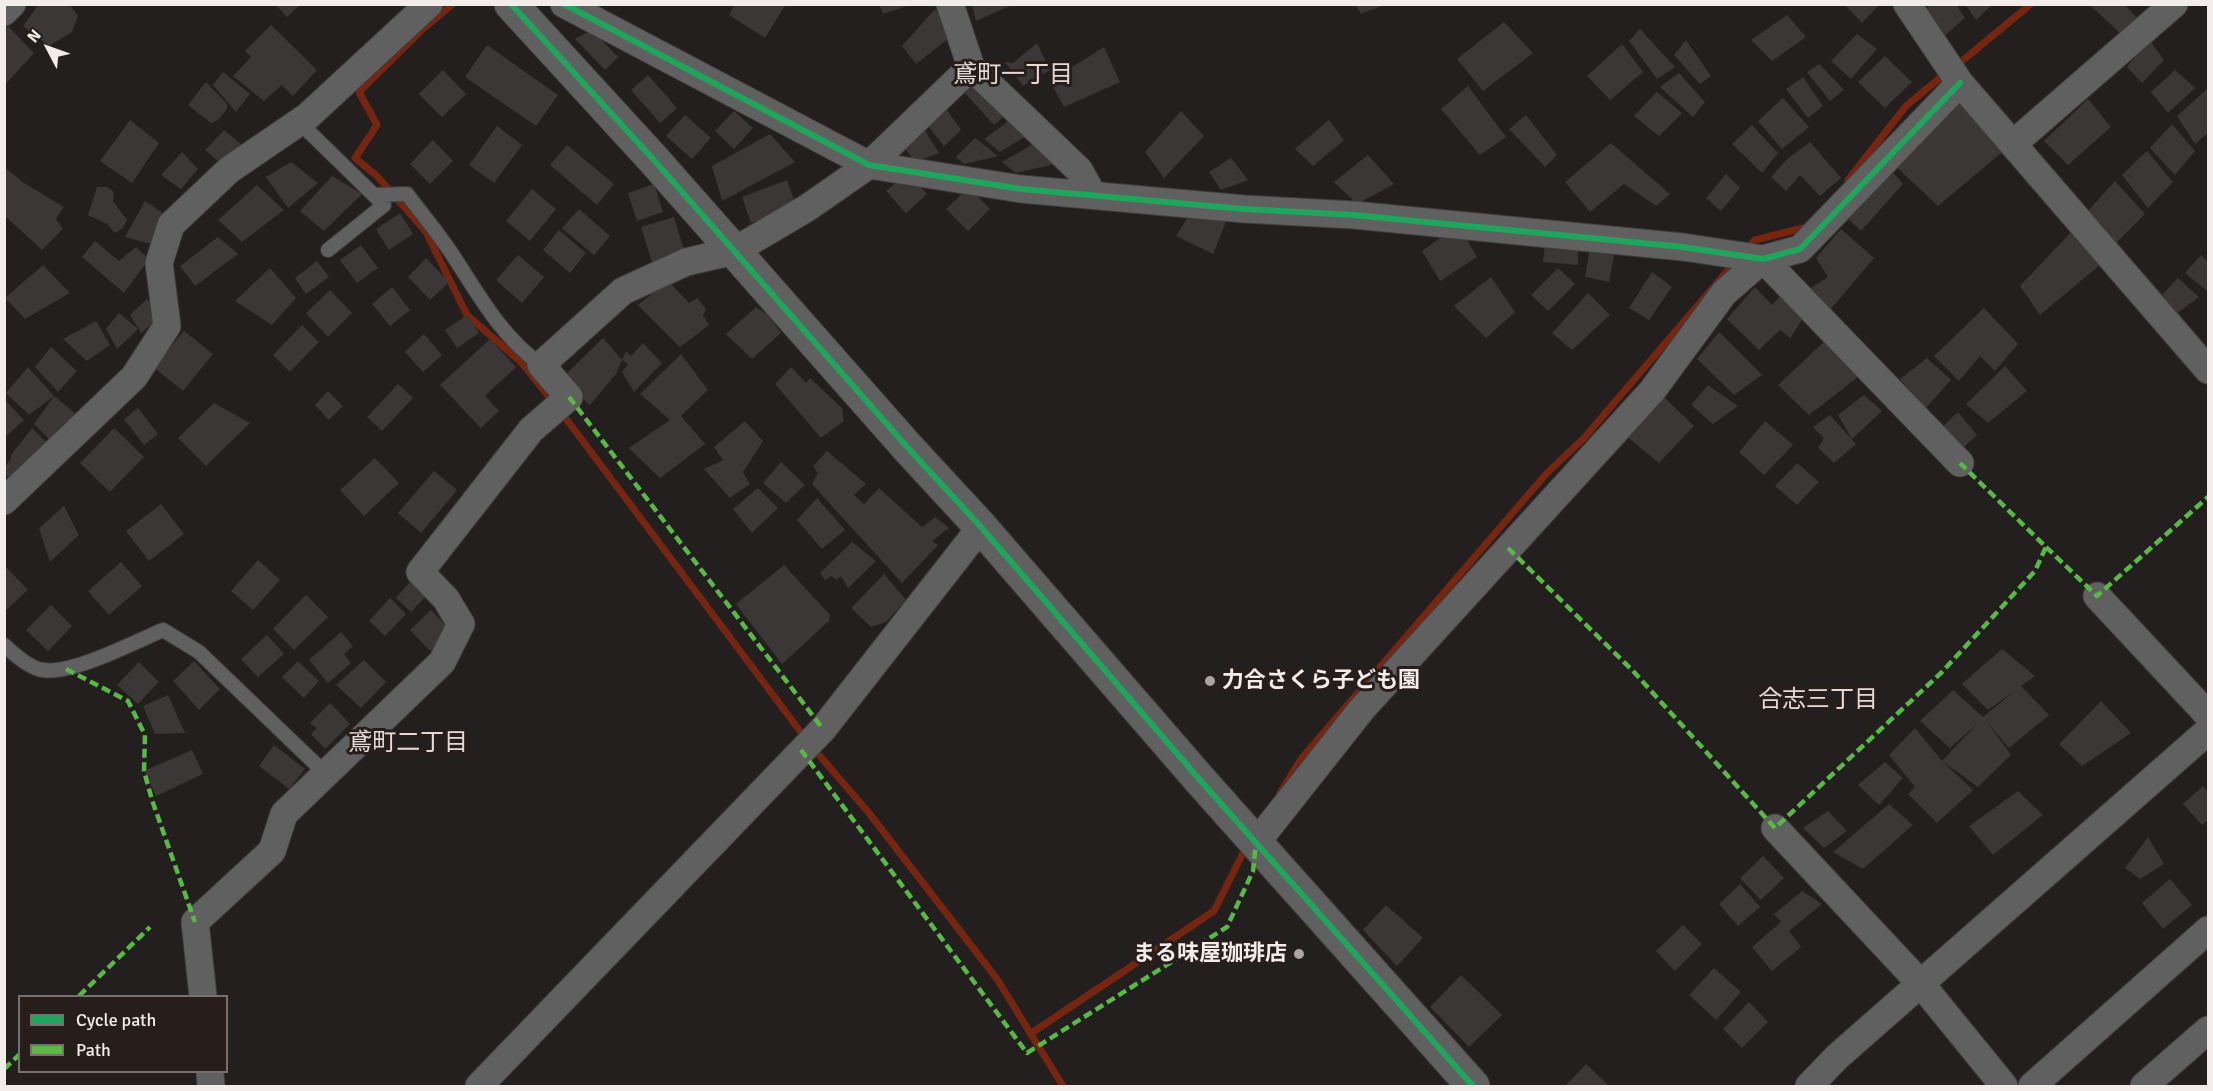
<!DOCTYPE html>
<meta charset="utf-8">
<style>
body{margin:0}
#map{position:relative;width:2213px;height:1091px;overflow:hidden;background:#241f1f;font-family:Signika,sans-serif}
canvas{display:block}
.frame{position:absolute;inset:0;border:6px solid #f2ecea;pointer-events:none}
.legend{position:absolute;left:18px;top:995px;width:210px;height:78px;box-sizing:border-box;background:#271e1c;border:2px solid #78706e;margin:0;padding:8px 10px;list-style:none;font-size:18px;color:#f2ecea}
.legend li{display:flex;align-items:center;gap:12px;height:30px}
.legend b{width:30px;border:2px solid #78706e}
.north{position:absolute;left:18px;top:18px;width:60px;height:60px;-webkit-text-stroke:4px #271e1c;paint-order:stroke;rotate:311deg;font-size:16px;font-weight:700;line-height:24px;text-align:center;color:#f2ecea}
.north::after{content:'';display:block;margin:auto;width:21px;height:27px;background:#f2ecea;clip-path:polygon(50% 0,100% 100%,50% 72%,0 100%)}
</style>
<div id="map">
<canvas width="2213" height="1091"></canvas>
<div class="frame"></div>
<ul class="legend">
<li><b style="height:8px;background:#20a55d"></b>Cycle path</li>
<li><b style="height:8px;background:#58b947"></b>Path</li>
</ul>
<div class="north">N</div>
</div>
<script>
const g = document.querySelector('canvas').getContext('2d');
g.lineJoin = 'round';
function stroke(path, color, width, dash) { g.strokeStyle = color; g.lineWidth = width; g.lineCap = dash ? 'butt' : 'round'; g.setLineDash(dash || []); g.stroke(path); }
function fill(path, color) { g.fillStyle = color; g.fill(path, 'evenodd'); }
function label(font, color, halo, rows, align = 'center') {
  g.font = font + ' Signika,"Noto Sans JP",sans-serif'; g.lineWidth = 6; g.setLineDash([]); g.textBaseline = 'middle'; g.strokeStyle = halo; g.fillStyle = color; for (const [text, x, y, turn = 0] of rows) {
    g.save(); g.translate(x, y); g.rotate((+turn || 0) * Math.PI / 180); g.textAlign = isNaN(turn) ? turn : align; if (halo) g.strokeText(text, 0, 0); g.fillText(text, 0, 0); g.restore();
  }
}
stroke(new Path2D(`
 M453 4 424 28 359 92 377 125 355 158 377 176 426 232 467 315 522 363 554 403
 M1956 66 2031 4
 M1848 180 1906 106 1947 72
 M1746 249 1755 240 1807 227
 M561 412 806 739
 M813 748 869 813 997 979 1063 1086
 M1280 793 1301 759 1546 474 1584 438 1735 262
 M1030 1034 1214 911 1247 845`), '#762610', 7);
fill(new Path2D(`
 M39 4H69L78 16 72 32 49 46 23 26Z
 M275 4H301L287 17Z
 M735 4H786L765 38 729 15Z
 M879 4H910V5L883 14Z
 M972 4H1014L976 21Z
 M1355 4H1384V5L1361 14Z
 M1844 4H1880L1862 23Z
 M1931 4H1956L1965 18 1943 37 1924 11Z
 M1965 4H1993L1976 20Z
 M2089 4H2124L2142 23 2125 38Z
 M935 9 953 35 916 64 902 46Z
 M1787 15 1806 37 1772 61 1751 40Z
 M1504 22 1533 53 1483 91 1457 59Z
 M271 25 317 70 293 96 282 85 264 101 233 76 251 57 245 51Z
 M8 26 34 53 4 86V30Z
 M1640 29 1675 67 1657 79 1629 41Z
 M592 30 618 57 605 70 575 39Z
 M1857 34 1877 49 1851 79 1831 61Z
 M2149 39 2164 60 2142 83 2127 67Z
 M1686 40 1711 76 1700 84 1674 55Z
 M1037 43 1050 70 1023 86 1005 62 1013 63Z
 M1622 44 1643 72 1610 100 1587 76Z
 M487 45 558 95 536 126 465 77Z
 M1104 47 1120 82 1064 107 1050 81Z
 M1885 56 1912 82 1885 108 1858 82Z
 M1819 64 1844 90 1830 101 1807 72Z
 M443 70 466 94 442 117 419 94Z
 M2175 70 2195 88 2168 113 2151 92Z
 M223 72 250 94 236 112 213 85Z
 M1679 73 1705 102 1693 117 1660 87Z
 M648 75 677 108 660 123 631 90Z
 M1803 77 1823 106 1808 118 1786 89Z
 M977 80 1007 114 994 125 963 91Z
 M206 82 227 104V109L218 120 211 123 188 105Z
 M1468 86 1506 137 1480 155 1441 109Z
 M2208 88V133L2195 144 2177 116Z
 M1657 92 1682 113 1659 136 1634 116Z
 M1783 98 1809 127 1782 149 1758 121Z
 M1962 98 2006 149 1938 206 1892 163Z
 M2088 99 2111 127 2068 165 2044 141Z
 M947 110 961 130 944 146 928 126Z
 M734 111 753 128 734 149 715 131Z
 M1181 111 1204 136 1164 178 1145 152Z
 M685 115 711 138 692 159 666 136Z
 M1526 115 1557 155 1545 167 1509 129Z
 M1013 118 1031 133 1000 152 984 139Z
 M130 120 159 143 132 183 100 161Z
 M1329 120 1344 140 1313 166 1295 149Z
 M2172 124 2195 151 2175 175 2150 148Z
 M1752 125 1778 153 1762 173 1732 144Z
 M497 126 522 145 494 183 469 165Z
 M924 129 939 153 915 162 904 147Z
 M224 130 244 147 224 166 205 150Z
 M770 134 795 162 722 201 712 166Z
 M975 138 998 156 964 164 956 157Z
 M433 140 453 161 430 184 410 164Z
 M1810 142 1841 178 1820 196 1800 175 1786 191 1771 177 1786 160Z
 M1035 143 1055 164 1016 173 1002 162Z
 M1611 143 1670 194 1656 206 1624 184 1590 212 1565 182Z
 M567 145 614 184 597 205 550 165Z
 M2147 151 2173 182 2148 208 2122 175Z
 M182 152 198 169 181 189 161 175Z
 M1368 155 1394 184 1357 204 1334 182Z
 M1231 158 1248 180 1221 190 1209 172Z
 M1883 161 1903 184 1861 231 1844 215Z
 M291 162 318 183 288 208 266 177Z
 M4 167 24 183 64 207 56 219 63 229 42 250 4 215Z
 M908 172 927 194 906 213 886 191Z
 M1726 174 1740 188 1721 211 1706 198Z
 M332 176 362 194 324 231 300 211Z
 M787 180 796 206 751 223 742 197Z
 M2115 181 2145 214 2116 243 2087 212Z
 M654 184 663 212 637 221 628 193Z
 M257 185 284 210 242 242 218 220Z
 M97 187H107L114 192 113 201 127 220 123 228 115 233 107 224 88 215Z
 M969 187 990 209 968 231 946 209Z
 M532 189 556 209 530 241 506 221Z
 M145 201 170 218 155 245 125 237Z
 M1196 204 1228 217 1213 254 1176 236Z
 M579 209 610 236 594 255 562 228Z
 M400 213 413 234 389 250 376 229Z
 M674 217 685 253 652 263 641 227Z
 M1458 225 1477 257 1440 281 1422 251Z
 M2075 228 2101 264 2040 315 2020 286Z
 M1841 229 1874 258 1831 309 1809 289 1828 277 1816 258Z
 M559 230 586 253 570 273 543 250Z
 M218 237 238 254 195 286 180 266Z
 M95 241 119 261 136 247 149 259 124 293 82 257Z
 M1545 244 1578 248V265L1543 262Z
 M361 245 378 268 357 283 340 260Z
 M1590 247 1615 251 1609 282 1585 277Z
 M518 255 544 277 522 303 496 280Z
 M2201 255 2208 262V292L2185 273Z
 M426 258 449 282 430 300 408 277Z
 M317 261 329 277 306 294 295 278Z
 M43 265 70 293 25 319 5 298Z
 M270 268 296 298 272 325 235 301Z
 M1558 268 1575 284 1548 311 1531 295Z
 M1652 272 1672 287 1649 320 1629 308Z
 M1491 277 1515 312 1486 338 1454 306Z
 M2178 278 2199 297 2176 314 2160 297Z
 M668 281 689 303 697 298 706 309 703 315 709 325 680 347 638 305Z
 M392 287 410 310 390 326 372 304Z
 M1755 287 1772 305 1781 295 1804 317 1790 338 1780 330 1759 350 1727 319Z
 M330 290 352 313 328 337 306 313Z
 M1588 293 1610 315 1572 350 1552 333Z
 M147 299 160 316 141 333 130 315Z
 M756 307 769 316 781 333 752 359 726 334Z
 M1984 308 2018 344 1995 371 1980 356 1959 381 1934 356Z
 M119 313 138 329 117 349 106 329Z
 M467 315 479 333 457 348 445 330Z
 M96 321 110 345 87 361 63 339Z
 M302 325 319 342 290 372 273 355Z
 M184 331 213 354 183 391 153 367Z
 M1719 332 1762 375 1734 395 1697 359Z
 M424 334 442 355 423 372 405 352Z
 M603 338 622 360 616 374 590 405 561 379Z
 M490 339 516 367 485 396 499 411 481 428 440 385Z
 M1827 339 1863 373 1809 415 1778 385Z
 M643 343 662 363 634 392 622 372 628 364 622 360 626 351 631 356Z
 M51 347 77 371 58 392 35 367Z
 M681 354 708 390 681 416 705 444 660 478 629 448 670 420 640 394Z
 M1927 358 1951 380 1925 409 1900 379Z
 M2005 366 2027 391 1988 423 1966 404Z
 M28 367 54 396 29 415 6 393Z
 M791 367 806 383 810 378 842 408 844 421 821 438 775 384Z
 M398 384 413 398 382 431 367 417Z
 M1708 385 1738 406 1713 424 1691 405Z
 M328 391 343 406 329 420 315 405Z
 M1864 395 1882 411 1852 439 1838 415Z
 M54 396 80 417 54 444 34 424Z
 M1664 397 1694 426 1659 463 1626 436Z
 M4 399 24 420 4 438Z
 M214 403 250 423 206 466 178 438Z
 M138 408 158 434 144 445 124 419Z
 M1958 412 1977 435 1964 447 1939 430Z
 M1830 415 1856 444 1834 463 1818 448 1824 438 1813 427Z
 M745 421 763 441 743 472 750 484 730 498 704 469 723 460 714 447Z
 M1765 421 1793 445 1764 475 1739 452Z
 M32 428 53 449 17 483 4 474V468L11 459V455Z
 M114 428 144 457 110 492 80 463Z
 M827 451 866 484 854 495 864 504 879 488 922 527 935 517 949 528 932 541 938 545 902 583 812 484 818 473 813 466Z
 M375 458 399 483 364 516 340 490Z
 M781 462 805 485 786 503 763 483Z
 M1797 463 1819 482 1797 505 1775 486Z
 M434 471 457 490 421 533 398 513Z
 M758 488 778 508 752 533 733 509Z
 M817 498 845 530 822 549 797 520Z
 M161 504 184 534 149 561 126 531Z
 M64 506 79 535 50 562 39 528Z
 M852 542 876 561 848 588 841 576 837 580 831 576 825 580 820 573Z
 M258 560 280 580 253 610 231 591Z
 M121 562 142 586 109 615 88 591Z
 M4 565 28 590 4 612Z
 M784 565 830 615 829 621 782 664 736 604Z
 M884 574 906 600 886 622 871 627 851 608Z
 M411 581 427 595 411 612 396 598Z
 M306 595 328 617 294 650 273 629Z
 M390 598 406 614 385 636 369 621Z
 M51 605 72 626 48 651 26 630Z
 M431 610 451 631 430 651 410 630Z
 M341 632 353 646 344 654 351 663 328 683 309 660Z
 M267 635 284 654 258 677 241 659Z
 M2002 649 2035 676 2021 686 2049 715 2009 748 1987 722 2011 755 1978 787 1942 761 1973 790 1937 823 1908 794 1915 787 1889 755 1915 728 1942 761 1978 723 1950 748 1920 721 1953 690 1983 717 2016 690 1988 710 1962 684Z
 M364 660 386 682 361 708 336 685Z
 M194 661 220 689 199 710 173 681Z
 M298 661 319 681 304 698 282 677Z
 M139 662 159 682 138 704 117 685Z
 M168 695 185 733 155 734 143 706Z
 M2101 701 2131 733 2082 766 2059 744Z
 M330 703 350 724 325 749 311 734 317 728 310 723Z
 M274 745 305 769 289 789 259 766Z
 M192 750 203 774 156 796 144 771Z
 M1885 762 1903 778 1879 805 1858 785Z
 M2203 786 2208 791V820L2202 825 2183 804Z
 M2018 791 2043 815 1993 855 1969 826Z
 M1889 804 1913 825 1863 869 1833 852Z
 M1828 811 1847 831 1824 848 1803 828Z
 M2148 837 2164 864 2140 879 2125 868Z
 M1763 856 1784 878 1761 900 1740 878Z
 M2170 879 2192 905 2163 929 2142 903Z
 M1740 884 1760 907 1738 926 1719 904Z
 M1802 891 1822 904 1789 931 1801 947 1772 971 1752 947 1781 922 1774 914Z
 M1386 905 1423 938 1397 966 1363 930Z
 M1683 925 1702 944 1675 971 1656 951Z
 M1714 968 1741 992 1716 1020 1689 995Z
 M1461 975 1502 1015 1469 1047 1430 1007Z
 M1749 1002 1768 1022 1742 1048 1723 1029Z
 M1586 1064 1609 1086H1565Z`), '#3b3736');
const service = new Path2D(`
 M299 122 384 205 328 250
 M374 195 407 194C422 214 438 233 452 254 479 295 500 335 541 365
 M4 645C14 654 29 668 43 670 71 675 135 642 163 630L199 652 326 774`);
const minor = new Path2D(`
 M564 4 869 165 1021 189 1244 209 1354 215 1683 247 1763 259 1800 249 1960 83
 M950 4 971 67 1079 170 1093 195
 M1907 4 1960 83 2208 370
 M4 12 12 4
 M2014 143 2174 4
 M1763 259 1960 463
 M4 501 134 377 167 326 159 263 171 225 229 170 308 116 429 4
 M2097 596 2208 715
 M1775 828 1921 984 2004 1086
 M1256 843 1362 709 1652 391 1724 293 1763 259
 M203 996 195 922 272 851 284 814 442 662 461 624 446 599 420 572 531 430 569 397 541 365 623 291 686 262 734 251 807 208 869 165 971 67
 M210 1072 211 1086
 M479 1086 823 729 981 527
 M1809 1086 1837 1057 2208 731
 M2032 1086 2208 930
 M2144 1086 2208 1030`);
const tertiary = new Path2D(`
 M511 4 653 159 908 448 981 527 1200 780 1473 1086`);
stroke(service, '#403d3c', 16);
stroke(minor, '#403d3c', 29);
stroke(tertiary, '#403d3c', 35);
stroke(service, '#606060', 14);
stroke(minor, '#606060', 27);
stroke(tertiary, '#606060', 33);
stroke(new Path2D(`
 M569 397 823 729
 M2046 547 2097 596 2208 497
 M1508 548 1633 671 1775 828 1942 672 2035 571 2046 547 1960 463
 M66 669 128 701 145 735 144 771 152 800 195 922
 M801 750 1027 1053 1227 927 1253 871 1256 843
 M79 996 150 927
 M4 1069 20 1054`), '#58b947', 4.5, [9, 4.5]);
stroke(new Path2D(`
 M511 4 653 159 908 448 981 527 1200 780 1473 1086
 M564 4 869 165 1021 189 1244 209 1354 215 1683 247 1763 259 1800 249 1960 83`), '#20a55d', 6);
for (const [x, y, r, color] of [
 [1210,681,6,"#aaa4a3"],
 [1299,954,6,"#aaa4a3"]
]) { const dot = new Path2D(); dot.arc(x, y, r, 0, 2 * Math.PI); g.fillStyle = color; g.fill(dot); stroke(dot, '#271e1c', 2); }
label('bold 22px', '#f2ecea', '#271e1c', [
 ["力合さくら子ども園",1222,681],
 ["まる味屋珈琲店",1287,954,"right"]
], 'left');
label('24px', '#e5d9d5', '#271e1c', [
 ["鳶町一丁目",1013,76],
 ["合志三丁目",1818,701],
 ["鳶町二丁目",408,744]
]);
</script>
